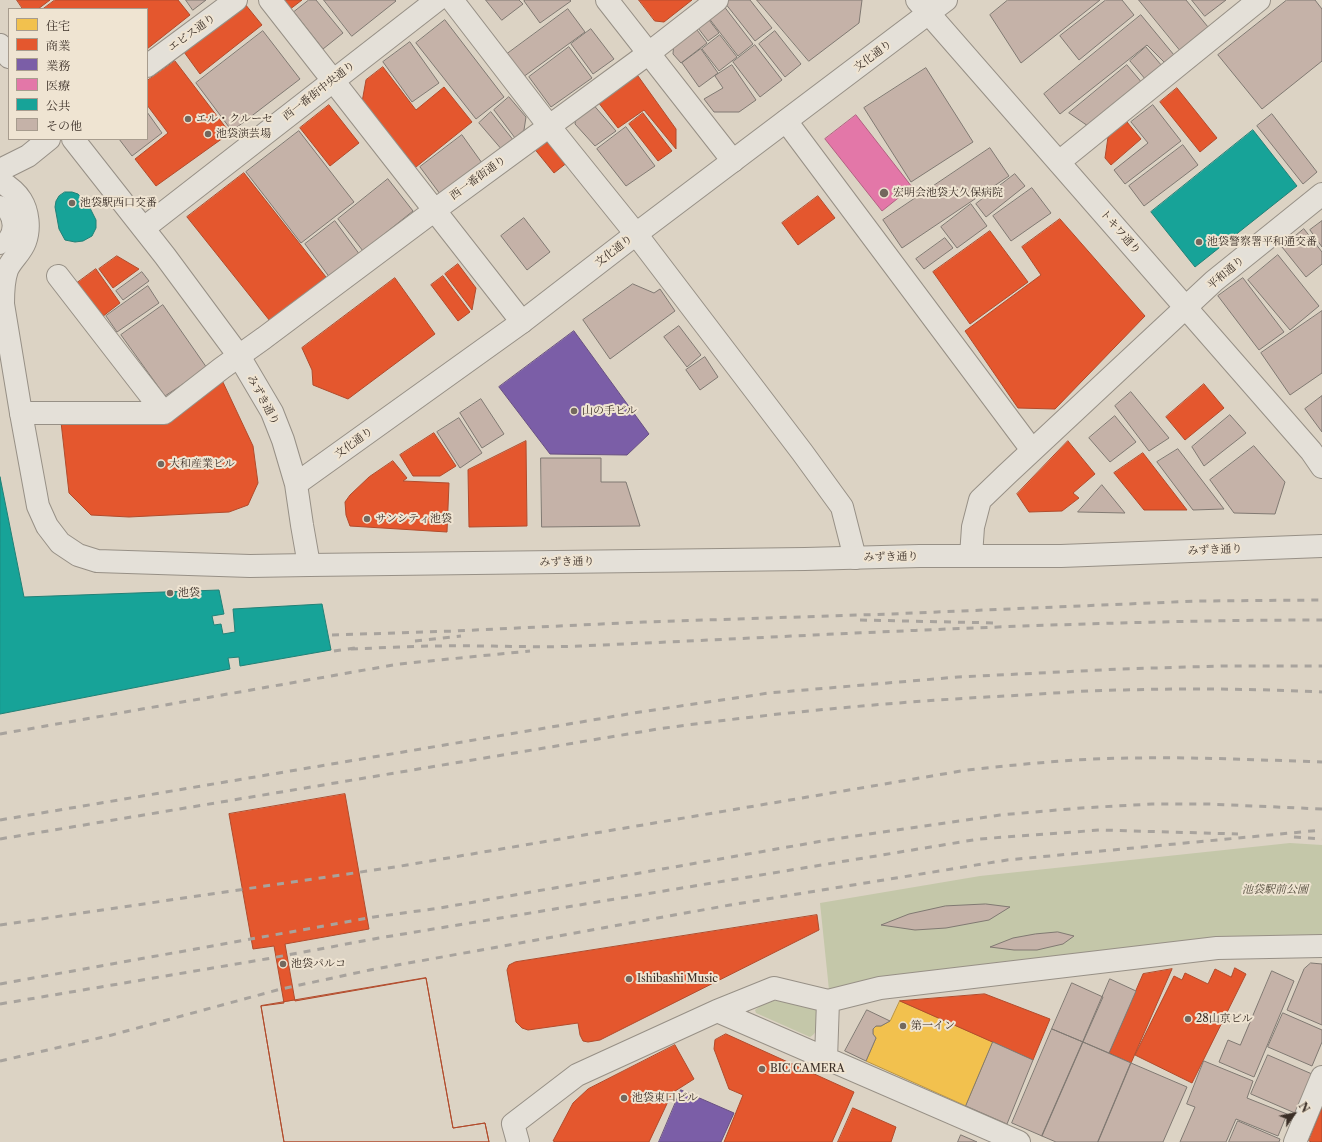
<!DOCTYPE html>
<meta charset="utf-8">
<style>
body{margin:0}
#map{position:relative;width:1322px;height:1142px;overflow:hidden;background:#dcd3c4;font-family:"Libre Caslon Text","Noto Serif JP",serif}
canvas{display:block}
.legend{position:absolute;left:8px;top:8px;width:140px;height:132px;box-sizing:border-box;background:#efe4d2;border:1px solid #a79c8e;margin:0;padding:5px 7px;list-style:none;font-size:12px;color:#3b2f27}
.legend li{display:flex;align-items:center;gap:8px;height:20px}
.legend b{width:20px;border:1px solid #a79c8e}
.north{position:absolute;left:1274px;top:1094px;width:40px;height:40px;-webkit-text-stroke:3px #efe4d2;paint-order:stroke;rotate:57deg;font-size:11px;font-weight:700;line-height:16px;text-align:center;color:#3b2f27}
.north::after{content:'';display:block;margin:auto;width:14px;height:18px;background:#3b2f27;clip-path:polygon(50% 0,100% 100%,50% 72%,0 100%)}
</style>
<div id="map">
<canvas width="1322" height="1142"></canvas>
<ul class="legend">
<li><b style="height:11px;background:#f2c14e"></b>住宅</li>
<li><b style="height:11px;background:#e4572e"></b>商業</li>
<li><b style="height:11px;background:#7b5ea7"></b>業務</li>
<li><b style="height:11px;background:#e377a8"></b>医療</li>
<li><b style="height:11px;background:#17a398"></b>公共</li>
<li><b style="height:11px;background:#c5b2a8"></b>その他</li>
</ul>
<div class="north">N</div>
</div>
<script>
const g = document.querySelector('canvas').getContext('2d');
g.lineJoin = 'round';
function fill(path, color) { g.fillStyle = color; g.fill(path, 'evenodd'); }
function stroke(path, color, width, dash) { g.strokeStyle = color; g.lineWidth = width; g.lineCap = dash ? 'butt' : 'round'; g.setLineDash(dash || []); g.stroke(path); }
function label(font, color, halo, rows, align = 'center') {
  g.font = font + ' "Libre Caslon Text","Noto Serif JP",serif'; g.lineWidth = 4; g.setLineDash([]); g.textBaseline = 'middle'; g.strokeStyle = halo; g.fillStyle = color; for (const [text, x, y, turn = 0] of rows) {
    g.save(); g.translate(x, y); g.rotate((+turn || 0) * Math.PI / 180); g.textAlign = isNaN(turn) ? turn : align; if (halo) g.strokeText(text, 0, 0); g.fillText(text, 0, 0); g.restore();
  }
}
fill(new Path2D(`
 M1290 843 1322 845V936L1225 937 885 977 829 990 820 903 980 876Z
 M767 1001H781L817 1009C817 1019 820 1032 810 1037L756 1013 755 1010Z`), '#c4c7a9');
const homes = new Path2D(`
 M900 1001 993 1042 966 1106 866 1061 876 1038 873 1034V1029L876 1026H881L890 1021Z`);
fill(homes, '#f2c14e');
stroke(homes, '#bb9542', 1);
const shops = new Path2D(`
 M17 0H50L38 9H23Z
 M55 0H178L190 15 147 49V9H43Z
 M282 0H302L289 10Z
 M639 0H692L664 22 655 21Z
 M245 4 262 25 200 74 184 52Z
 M175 61 230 133 156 186 135 159 168 133 147 105V81Z
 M383 67 416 110 444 87 472 122 416 167 362 102 366 80Z
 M628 73 638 76 676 129V149L644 110 618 128 595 98Z
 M1177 88 1217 138 1200 152 1160 102Z
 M329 105 359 143 330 166 300 128Z
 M643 113 672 151 658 161 629 124Z
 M1127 122 1141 139 1111 165 1105 158 1108 137Z
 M545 137 573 158 554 173 533 147Z
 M244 173 326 277 270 321 187 217Z
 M818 196 835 218 798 245 782 223Z
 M1060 219 1145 316 1055 409 1018 408 965 331 1041 275 1022 247Z
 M990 231 1028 282 970 324 933 272Z
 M117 256 139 269 113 288 99 269Z
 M458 264 476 288 472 310 445 274Z
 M96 269 120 303 102 317 77 283Z
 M443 276 470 312 458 321 431 285Z
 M395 278 435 334 348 399 313 385 312 370 302 348Z
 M221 378 253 446 258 483 248 505 229 512 129 517 91 515 69 493 61 422 170 418Z
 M1204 384 1224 408 1185 440 1166 417Z
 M434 433 456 466 440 476H413L400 455Z
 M526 441 527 526 469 527 468 470Z
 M1068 441 1095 474 1073 493 1079 498 1062 511 1029 512 1017 494Z
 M1143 453 1187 510H1144L1114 473Z
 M393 461 407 478 403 481 449 483 447 532 350 526 346 515 345 502 350 495 369 477Z
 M345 794 369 929 285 944 295 1001 426 978 453 1128 485 1123 489 1142H284L261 1006 284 1003 274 946 253 949 229 814Z
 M817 915 819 930 600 1040 588 1042 583 1041 580 1035 578 1023 528 1030 522 1028 516 1022 507 970 509 965 515 962Z
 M1235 968 1246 974 1192 1083 1135 1055 1174 976 1182 980 1185 973 1208 984 1215 969 1231 977Z
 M1172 969 1131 1063 1109 1053 1143 974Z
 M426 978 453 1128 485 1123 489 1142H284L261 1006Z
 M985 994 1050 1019 1033 1060 900 1001Z
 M726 1034 854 1092 832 1142H724L743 1095 729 1089 714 1049 715 1040Z
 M675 1045 694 1079 672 1093 649 1142H556L553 1141 573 1103 588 1089Z
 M853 1108 896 1127 891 1142H838Z
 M1322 1108V1142H1312L1309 1141Z`);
fill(shops, '#e4572e');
stroke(shops, '#b14b2c', 1);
const offices = new Path2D(`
 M574 331 649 434 627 455 550 454 499 387Z
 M681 1090 734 1113 721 1142H659Z`);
fill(offices, '#7b5ea7');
stroke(offices, '#685081', 1);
const health = new Path2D(`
 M856 115 912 187 882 211 825 139Z`);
fill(health, '#e377a8');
stroke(health, '#b16181', 1);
const public = new Path2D(`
 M1253 130 1297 186 1195 267 1151 212Z
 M65 192H72L78 194 90 208 96 220V228L92 236 83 241 75 242 65 240 59 229 55 207 56 201 59 196Z
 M0 477 24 597 219 590 224 614 212 616 214 625 221 624 223 634 235 632 233 609 322 604 331 650 240 666 239 657 228 658 230 669 0 714Z`);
fill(public, '#17a398');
stroke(public, '#228076', 1);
const building = new Path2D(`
 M186 0H206L193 10Z
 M309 0H316L343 33 323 49 294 12Z
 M324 0H395L396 1 352 36Z
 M486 0H519L523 4 502 20Z
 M526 0H570L571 1 540 23 524 1Z
 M729 0H750L772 28 755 41 725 3Z
 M757 0H862L859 23 809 61Z
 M1008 0H1100L1021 63 990 15Z
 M1106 0H1122L1134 15 1079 60 1060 36Z
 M1139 0H1186L1208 27 1180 50Z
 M1192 0H1226L1205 16Z
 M1287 0H1315L1322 9V61L1262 109 1218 55Z
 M723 5 753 44 738 56 708 17Z
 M568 9 585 32 519 80 503 57Z
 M1141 15 1174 55 1165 63 1147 45 1060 114 1044 94Z
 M706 16 719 33 708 41 695 24Z
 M445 20 504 97 476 119 416 43Z
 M694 26 707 43 681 63 673 54 674 40Z
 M591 29 614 59 593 74 571 44Z
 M263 31 300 79 232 131 196 83Z
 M775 31 801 64 785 77 759 44Z
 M720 35 737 57 719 71 702 49Z
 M410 42 439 83 412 102 383 62Z
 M755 45 782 80 760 97 733 62Z
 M569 47 592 78 551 107 529 77Z
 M1146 47 1162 66 1146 80 1130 61Z
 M701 49 718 73 699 87 682 63Z
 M732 65 756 100 739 112H714L704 99 723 88 715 76Z
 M1127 65 1143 84 1088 126 1069 113Z
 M926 68 973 142 911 182 864 108Z
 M509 97 526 117 524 130 515 138 494 110Z
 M591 102 616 131 595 146 575 124 577 112Z
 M1153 105 1181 141 1125 184 1114 170 1148 143 1131 122Z
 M147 112 162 133 132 156 119 139H147Z
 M491 112 514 141 503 151 479 123Z
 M1272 114 1317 172 1303 184 1257 126Z
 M626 127 655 166 626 186 597 149Z
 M299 131 354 202 301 243 246 172Z
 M462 135 482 163 440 194 420 167Z
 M1183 145 1198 165 1144 206 1129 186Z
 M990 148 1009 176 902 248 883 220Z
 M1015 174 1025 186 986 217 976 204Z
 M388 179 413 211 363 251 338 219Z
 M1032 188 1051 213 1011 241 993 216Z
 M971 204 987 226 957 248 941 227Z
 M524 218 550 252 527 270 501 236Z
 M335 221 360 255 330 278 305 244Z
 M1322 221V247L1310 230Z
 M1304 229 1322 252V264L1306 277 1282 247Z
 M945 238 953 248 924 269 916 259Z
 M1278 255 1319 306 1290 330 1248 280Z
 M142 272 149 281 123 300 116 291Z
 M1243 278 1284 332 1259 350 1218 296Z
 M633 284 654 293 660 289 675 311 610 359 583 320Z
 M148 286 159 303 117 332 106 316Z
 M163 305 207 368 165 396 121 335Z
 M1322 311V373L1290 395 1261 353Z
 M679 326 701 355 687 367 664 337Z
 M705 357 718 377 700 390 686 370Z
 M1131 392 1169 438 1149 451 1115 406Z
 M1322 396V432L1305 409Z
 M481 399 504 434 482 448 460 413Z
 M1230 415 1246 433 1204 466 1192 447Z
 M1115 416 1136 442 1110 462 1089 438Z
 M459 418 482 453 460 468 437 432Z
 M1254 446 1285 482 1275 514 1234 513 1210 480Z
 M1178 449 1224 509 1193 510 1157 462Z
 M541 458H601V482H626L640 526 542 527Z
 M1102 485 1125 513 1078 512Z
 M986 904 1010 907 989 920 946 928 915 930 881 925 909 914 945 906Z
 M1058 932 1074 936 1063 944 1037 950H1014L990 947 1013 938 1035 934Z
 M1311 963 1322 964V1025L1287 1010 1304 969Z
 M1272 971 1294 981 1254 1077 1219 1062 1228 1040 1240 1045Z
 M1110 979 1136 991 1109 1053 1083 1042Z
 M1072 983 1103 997 1083 1042 1052 1029Z
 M867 1010 890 1021 881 1026H876L873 1029V1034L876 1038 866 1061 845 1051Z
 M1283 1013 1322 1030V1042L1312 1066 1268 1047Z
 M1052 1029 1083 1042 1042 1136 1012 1123Z
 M993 1042 1033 1060 1007 1124 966 1106Z
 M1083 1042 1131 1063 1098 1142H1056L1042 1136Z
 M1268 1055 1312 1074 1295 1113 1251 1094Z
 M1204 1061 1253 1081 1247 1098 1287 1114 1278 1136 1236 1119 1226 1142H1180L1195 1107 1187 1104Z
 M1131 1063 1187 1087 1163 1142H1098Z
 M1238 1121 1280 1139 1279 1142H1229Z
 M961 1135 977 1142H958Z`);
fill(building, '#c5b2a8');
stroke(building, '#807972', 1);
const service = new Path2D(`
 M0 205C15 215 16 236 0 245`);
const pedestrian = new Path2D(`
 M270 0 522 322
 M452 0 549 126 636 234
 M607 0 733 161
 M147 66 236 0
 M144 228 437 0
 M58 276 164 413
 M21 413H164L222 368 264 338 435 210 649 53 717 0`);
const minor = new Path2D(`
 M786 121 1032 450
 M1059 162 1259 0
 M0 181C8 186 16 192 21 200 28 211 30 229 25 242 21 253 11 260 7 270 3 281 3 293 3 304L21 413 38 506 47 526 60 543 78 555 97 561 250 566 309 565
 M636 234 802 452 842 507 855 558
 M717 1011 1019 1142
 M826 1059 828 1001
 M518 1142 513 1124 577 1075 717 1011 774 988 828 1001 880 988 1217 948 1322 946
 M1295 1142 1322 1077`);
const tertiary = new Path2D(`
 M917 0 1311 451 1322 467
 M0 45 9 57
 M73 139 165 256 239 356 272 412 283 440 296 484 302 525 309 565 805 559 920 556H1061L1322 546
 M0 170 28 156 49 139
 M296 484 522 322 636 234 946 0
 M971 556 973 527 980 500 1006 475 1214 281 1322 194`);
stroke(service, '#979086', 20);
stroke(pedestrian, '#979086', 24);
stroke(minor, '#979086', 24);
stroke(tertiary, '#979086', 24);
stroke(service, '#e4e0d8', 18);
stroke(pedestrian, '#e4e0d8', 22);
stroke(minor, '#e4e0d8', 22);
stroke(tertiary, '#e4e0d8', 22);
stroke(new Path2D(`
 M860 620 996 623
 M332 635 455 631 644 622 890 614 1198 601 1322 600
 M415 641 461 636
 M351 649C380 648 410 646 439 646 486 645 533 648 580 646 827 635 1075 620 1322 620
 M334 651 355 648
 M0 734 399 664 530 651
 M0 820 640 712 769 693 958 677 1121 669 1221 666H1322
 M1294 837 1322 839
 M0 839 658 729C780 712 902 701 1024 695 1058 693 1091 690 1125 690 1191 688 1256 689 1322 692
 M0 925 395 867 967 770C1024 764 1080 758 1137 758 1198 757 1260 760 1322 762
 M0 984 374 917 440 908 828 840 1000 815 1081 808 1152 804H1208L1322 809
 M0 1004 266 959 379 938 979 839 1100 830 1238 834
 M0 1061 108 1036 281 989 370 970 730 905 1007 860 1322 830`), '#a8a39d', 3, [7, 7]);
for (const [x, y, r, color] of [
 [188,119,4,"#73685e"],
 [208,134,4,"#73685e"],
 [884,193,5,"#73685e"],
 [72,203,4,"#73685e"],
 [1199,242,4,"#73685e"],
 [574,411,4,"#73685e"],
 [161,464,4,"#73685e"],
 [367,519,4,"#73685e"],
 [170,593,4,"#73685e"],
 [283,964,4,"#73685e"],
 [629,979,4,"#73685e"],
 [1188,1019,4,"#73685e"],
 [903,1026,4,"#73685e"],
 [762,1069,4,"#73685e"],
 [624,1098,4,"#73685e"]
]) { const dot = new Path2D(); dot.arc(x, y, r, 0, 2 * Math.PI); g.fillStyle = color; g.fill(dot); stroke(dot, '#efe4d2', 1.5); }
label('11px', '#3b2f27', '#efe4d2', [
 ["エビス通り",192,33,-36],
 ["文化通り",873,56,-37],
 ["西一番街中央通り",319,91,-38],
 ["西一番街通り",478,178,-36],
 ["トキワ通り",1120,232,49],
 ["文化通り",614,251,-38],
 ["平和通り",1226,273,-40],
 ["みずき通り",263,400,62],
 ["文化通り",354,443,-36],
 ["みずき通り",1215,550,-2],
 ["みずき通り",891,557,-1],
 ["みずき通り",567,562,-1]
]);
label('11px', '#3b2f27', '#efe4d2', [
 ["エル・クルーセ",196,119],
 ["池袋演芸場",216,134],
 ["宏明会池袋大久保病院",893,193],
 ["池袋駅西口交番",80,203],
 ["池袋警察署平和通交番",1207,242],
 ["山の手ビル",582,411],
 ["大和産業ビル",169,464],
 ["サンシティ池袋",375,519],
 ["池袋",178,593],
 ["池袋パルコ",291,964],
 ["Ishibashi Music",637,979],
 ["28山京ビル",1196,1019],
 ["第一イン",911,1026],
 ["BIC CAMERA",770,1069],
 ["池袋東口ビル",632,1098]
], 'left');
label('italic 11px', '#534c3d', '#efe4d2', [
 ["池袋駅前公園",1275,890]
]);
</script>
